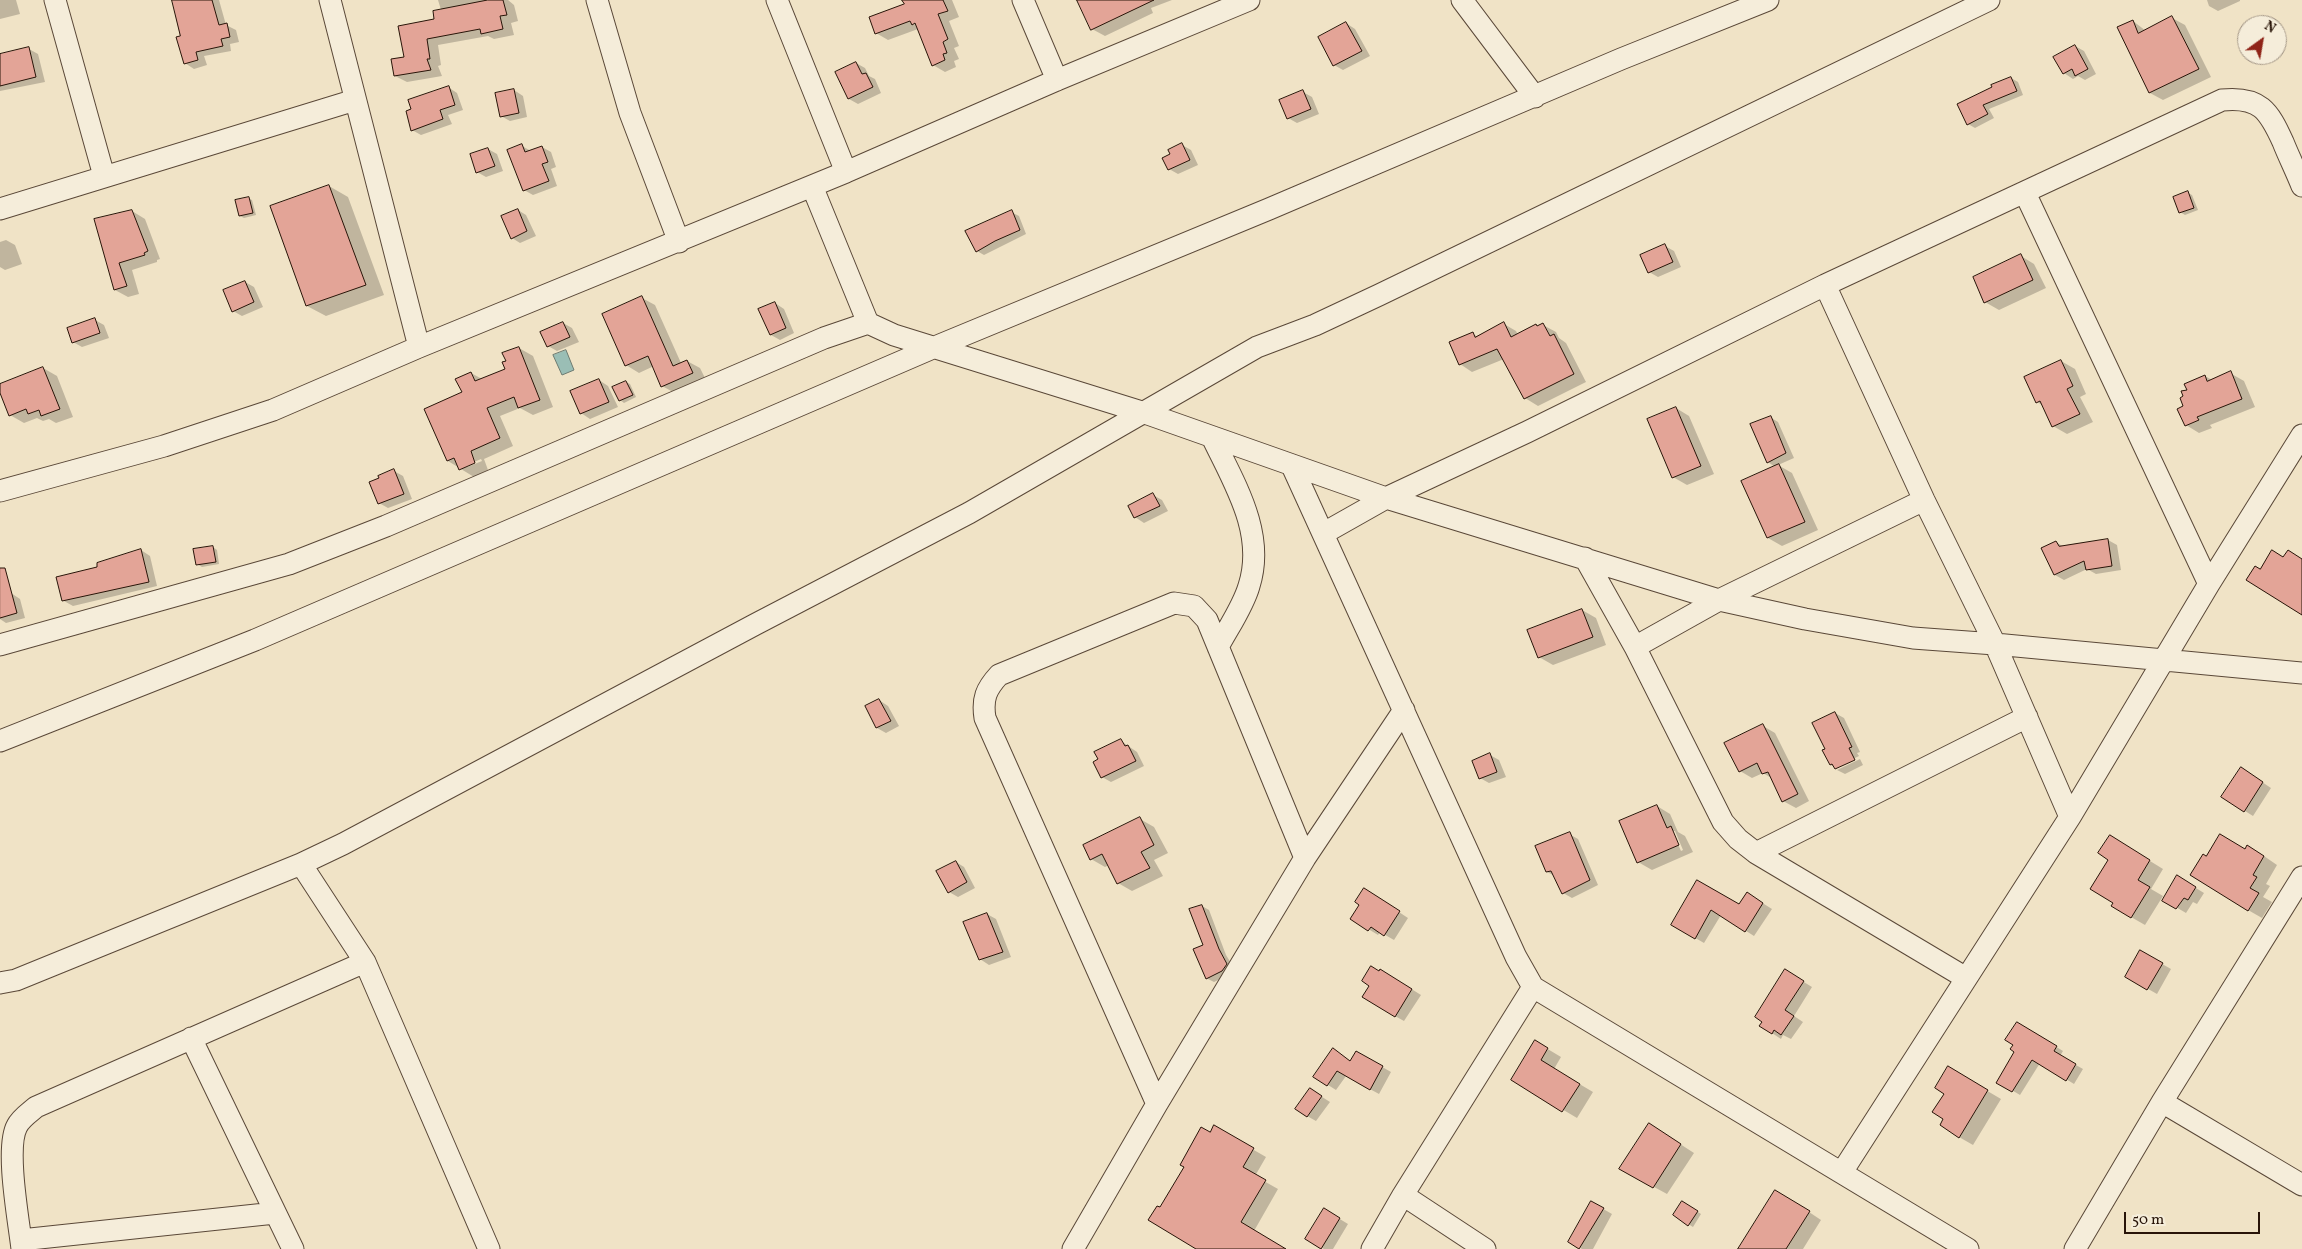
<!DOCTYPE html>
<style>
body{margin:0}
#map{position:relative;width:2302px;height:1249px;overflow:hidden;background:#f0e3c6;font-family:Vollkorn,serif}
canvas{display:block}
.north{position:absolute;left:2237px;top:15px;width:50px;height:50px;box-sizing:border-box;background:#f5edda;border:1px solid #a39686;border-radius:50%;rotate:32deg;font-size:14px;font-weight:700;line-height:20px;text-align:center;color:#281408}
.north::after{content:'';display:block;margin:auto;width:18px;height:22px;background:#8f2418;clip-path:polygon(50% 0,100% 100%,50% 72%,0 100%)}
.scale{position:absolute;left:2124px;top:1212px;width:136px;height:22px;box-sizing:border-box;border:2px solid #281408;border-top:0;padding-left:6px;font-size:15px;line-height:18px;white-space:nowrap;color:#281408;-webkit-text-stroke:4px #f5edda;paint-order:stroke}
</style>
<div id="map">
<canvas width="2302" height="1249"></canvas>
<div class="north">N</div>
<div class="scale">50 m</div>
</div>
<script>
const g = document.querySelector('canvas').getContext('2d');
g.lineJoin = 'round';
function fill(path, color) { g.fillStyle = color; g.fill(path, 'evenodd'); }
function stroke(path, color, width, dash) { g.strokeStyle = color; g.lineWidth = width; g.lineCap = dash ? 'butt' : 'round'; g.setLineDash(dash || []); g.stroke(path); }
const water = new Path2D(`
 M566 350 574 370 562 375 553 355Z`);
fill(water, '#9abeb5');
stroke(water, '#6c7a70', 1);
fill(new Path2D(`
 M0 0H16L20 14 0 19Z
 M173 0H219L226 25 236 30 239 42 230 44 231 51 204 56 207 65 194 69 185 63Z
 M438 0H508L514 5 518 21 511 23 514 35 494 39 488 36 438 45 441 65 438 66 442 76 407 82 395 76 405 58 441 10Z
 M903 0H952L959 17 949 21 959 46 954 48 959 59 954 61 956 67 945 72 933 65 918 29 888 40 876 33 905 5Z
 M1075 0H1172L1151 8 1153 13 1105 36 1092 29 1080 2Z
 M2207 0H2240V1L2218 11 2209 6Z
 M2172 18 2185 25 2211 77 2163 100 2150 93 2119 28 2133 21 2146 31Z
 M1346 23 1355 29 1370 56 1343 70 1334 65Z
 M2075 46 2084 51 2096 74 2085 80 2078 76 2073 79 2064 73Z
 M29 49 38 54 45 82 0 91V56Z
 M856 63 865 68 869 76 875 79 881 93 858 104 849 99Z
 M2011 78 2018 82 2023 95 1989 109 1994 118 1975 128 1968 124 1959 105Z
 M448 87 457 93 463 110 448 115 452 124 421 135 412 130Z
 M514 90 523 96 527 117 510 121 501 116Z
 M1303 92 1312 97 1319 114 1297 123 1288 118Z
 M1182 145 1191 150 1198 165 1178 174 1169 169 1171 155Z
 M522 146 531 151 542 147 551 152 556 167 551 169 557 186 533 195 524 190Z
 M488 149 497 154 503 171 486 177 477 172Z
 M329 186 348 197 384 295 326 316 307 306Z
 M2188 193 2192 195 2198 210 2185 215 2180 212Z
 M248 198 252 200 256 215 244 218 240 216Z
 M518 210 526 215 536 236 520 243 512 238Z
 M132 211 145 219 160 259 157 260V262L132 270 139 294 128 297 115 290 96 220Z
 M1011 212 1019 216 1026 234 984 255 977 251Z
 M6 240 15 245 22 264 5 270 0 267V242Z
 M1665 246 1674 251 1681 267 1658 277 1649 272Z
 M2021 256 2034 264 2046 288 1999 310 1985 302Z
 M245 282 254 287 263 307 242 316 233 311Z
 M642 298 655 305 681 363 687 361 700 368 706 380 675 393 662 386 654 366 639 373 626 365Z
 M775 303 784 309 794 333 780 340 771 335Z
 M95 320 104 325 109 338 82 347 73 342Z
 M563 323 572 328 579 342 557 351 548 346Z
 M1504 324 1516 331 1518 335 1543 325 1556 332 1559 338 1566 343 1586 382 1538 406 1525 398 1504 359 1472 372 1460 364 1473 334 1478 337Z
 M519 348 533 356 553 407 533 415 520 408 500 416 513 446 484 459 488 470 474 477 448 461 463 393 471 373 482 379 506 370 507 362ZM481 459 482 461 467 467 465 466Z
 M2061 361 2075 369 2086 394 2080 397 2093 422 2067 434 2053 426 2044 406 2037 402Z
 M43 368 57 376 73 417 56 423 49 419 43 421 37 418 24 423 10 415 0 385Z
 M2230 373 2244 381 2255 407 2210 425 2212 428 2199 433 2186 425 2185 407 2189 390 2205 376 2212 380Z
 M599 380 608 386 618 407 590 419 581 413Z
 M626 382 630 384 636 397 624 403 620 400Z
 M1676 408 1689 416 1714 474 1687 485 1673 477Z
 M1770 417 1778 422 1794 458 1778 465 1792 473 1818 530 1782 546 1768 538 1742 481 1775 467 1768 462Z
 M394 471 403 476 412 499 388 508 379 503Z
 M1153 495 1162 500 1168 511 1144 523 1135 517Z
 M2108 540 2117 545 2121 570 2096 574 2087 569 2064 580 2055 575 2043 549 2056 542 2064 547Z
 M213 547 217 550 219 564 202 567 197 564Z
 M141 550 150 556 157 586 73 606 64 601 99 567Z
 M11 593 20 599 25 618 6 623 0 619V596Z
 M1582 610 1596 618 1606 645 1553 665 1539 657Z
 M879 700 888 706 899 726 886 733 877 728 867 707Z
 M1835 713 1844 718 1860 752 1857 753 1859 756 1837 767V769L1831 765 1824 750 1826 749Z
 M1763 726 1775 733 1809 801 1796 808 1783 801 1773 779 1763 773 1752 778 1740 771Z
 M1121 741 1137 752 1144 766 1111 782 1102 777Z
 M1490 755 1499 760 1506 777 1489 783 1480 778Z
 M1860 759 1863 765 1845 774 1837 770Z
 M2250 774 2271 788 2253 816 2245 811Z
 M1657 806 1670 814 1678 832 1685 836 1693 852 1652 870 1638 862ZM1672 831H1675L1683 850 1681 851Z
 M1140 819 1154 827 1168 853 1154 860 1163 876 1132 891 1118 883 1109 865 1105 867 1091 859Z
 M1569 834 1578 839 1598 885 1572 898 1563 893 1555 876 1547 872Z
 M2124 845 2163 869 2151 889 2163 896 2145 925 2131 917Z
 M2245 850 2261 854 2277 865 2266 884 2270 886 2263 897 2272 902 2262 918 2248 910 2207 857Z
 M956 862 964 867 975 888 958 897 949 892Z
 M2178 877 2204 893 2197 904 2193 902 2186 913 2164 900Z
 M1697 881 1740 905 1756 899 1772 909 1754 936 1721 915 1704 943 1673 925Z
 M1373 895 1408 918 1394 940 1380 932 1378 935 1352 919Z
 M1202 906 1209 910 1226 955 1234 968 1229 975 1214 982 1206 978Z
 M987 914 996 919 1011 957 989 965 980 959Z
 M2141 952 2171 969 2157 994 2127 977Z
 M1380 972 1389 975 1421 995 1404 1021 1395 1016Z
 M1794 976 1812 987 1794 1016 1803 1022 1791 1039 1783 1035 1781 1039 1772 1033Z
 M2017 1023 2063 1051 2060 1056 2083 1069 2074 1084 2040 1063 2020 1095 1998 1082 2016 1052 2014 1045Z
 M1536 1042 1561 1057 1554 1069 1593 1092 1577 1118 1513 1080Z
 M1356 1052 1391 1072 1379 1094 1346 1076 1336 1090 1328 1085 1342 1055 1351 1062Z
 M1962 1076 2001 1099 1973 1145 1959 1137 1945 1119 1946 1093Z
 M1319 1095 1330 1102 1316 1121 1307 1116Z
 M1214 1127 1266 1157 1255 1176 1278 1189 1254 1231 1283 1249H1197L1160 1209Z
 M1663 1133 1694 1153 1667 1194 1621 1169Z
 M1788 1198 1821 1220 1803 1249H1739Z
 M1591 1202 1612 1214 1593 1249H1582L1570 1242Z
 M1682 1202 1701 1214 1693 1227 1674 1215Z
 M1325 1210 1348 1224 1333 1249H1324L1307 1239Z`), '#0003');
const building = new Path2D(`
 M172 0H212L219 25 227 23 230 37 221 39 223 46 196 52 198 60 184 64 176 37 180 36Z
 M488 0H503L507 15 500 16 503 29 481 34 480 29 427 39 430 59H427L431 70 394 76 391 59 404 57 398 26 434 19 433 11Z
 M902 0H943L948 11 938 14 948 39 943 42 947 53 943 54 945 60 932 66 915 23 912 25 910 21 875 34 869 17 904 4Z
 M1077 0H1154L1091 30Z
 M2172 16 2199 69 2149 93 2117 27 2133 20 2138 33Z
 M1346 22 1362 51 1333 66 1318 37Z
 M2075 45 2088 69 2075 76 2072 69 2063 74 2053 57Z
 M29 47 36 77 0 86V54Z
 M856 62 862 74 866 73 873 87 848 99 835 72Z
 M2011 77 2017 91 1983 105 1988 114 1967 125 1957 104 1992 87 1991 85Z
 M449 86 455 105 440 110 443 119 411 131 406 111 411 109 408 100Z
 M514 89 519 113 500 117 495 93Z
 M1303 90 1311 109 1287 119 1279 100Z
 M1182 143 1190 160 1168 170 1162 158 1170 154 1168 150Z
 M522 144 525 152 542 146 548 162 542 164 549 181 523 191 507 150Z
 M488 148 495 166 476 173 470 154Z
 M329 185 366 285 306 306 270 206Z
 M2188 191 2194 208 2179 213 2173 197Z
 M249 197 253 213 239 216 235 200Z
 M518 209 527 231 511 239 501 216Z
 M132 210 148 251 144 253 145 255 119 263 127 286 114 290 94 219Z
 M1012 210 1020 230 995 241 976 252 965 231Z
 M1665 244 1673 262 1648 273 1640 255Z
 M2021 254 2033 280 1984 303 1973 277Z
 M245 281 254 302 232 312 223 290Z
 M642 296 673 366 687 360 693 373 661 387 648 356 625 366 602 314Z
 M775 302 786 328 770 335 758 309Z
 M95 318 100 333 72 343 67 328Z
 M563 322 570 337 547 347 540 332Z
 M1504 322 1511 337 1536 324 1537 326 1543 323 1550 336 1554 334 1574 374 1524 399 1497 349 1459 365 1449 342 1473 332 1475 337Z
 M519 347 540 400 518 408 514 397 487 408 500 438 471 451 475 463 459 470 454 458 447 461 424 409 462 392 455 379 471 372 475 381 505 369 502 362 506 361 502 353Z
 M2061 360 2073 386 2067 389 2080 414 2052 427 2040 401 2036 403 2024 377Z
 M43 367 60 409 41 416 39 410 28 414 26 409 9 416 0 393V384Z
 M2231 371 2242 399 2197 417 2199 420 2185 426 2177 409 2183 406 2180 398 2183 396 2181 391 2187 390 2184 384 2205 375 2207 381Z
 M599 379 609 402 580 414 570 391Z
 M626 381 633 395 619 401 612 387Z
 M1676 407 1701 466 1672 478 1647 419Z
 M1771 416 1786 453 1767 463 1750 424Z
 M1779 464 1805 522 1767 538 1741 481Z
 M394 469 404 494 378 504 369 482 379 478 378 476Z
 M1153 493 1160 506 1134 518 1128 506Z
 M2108 539 2112 566 2086 570 2084 561 2054 575 2041 548 2056 541 2059 546Z
 M213 546 216 562 196 565 193 549Z
 M141 549 149 582 62 601 56 577 97 567V563Z
 M2272 550 2283 557 2288 550 2302 559V615L2246 580 2255 566 2260 569Z
 M0 568H5L17 613 0 618Z
 M1582 609 1593 637 1538 658 1527 630Z
 M879 699 891 721 876 728 865 706Z
 M1835 712 1852 747 1849 748 1855 760 1835 769 1832 764 1830 765 1822 750 1825 749 1812 723Z
 M1763 724 1798 794 1782 802 1768 772 1762 774 1757 763 1739 772 1724 743Z
 M1121 739 1125 746 1128 745 1136 761 1101 778 1093 762 1098 759 1094 752Z
 M1490 753 1497 772 1479 779 1472 761Z
 M2241 767 2263 782 2244 812 2221 797Z
 M1657 805 1667 828 1671 826 1679 845 1637 863 1619 821Z
 M1140 817 1154 845 1141 852 1150 868 1117 884 1102 854 1090 860 1083 845Z
 M1570 832 1590 880 1562 894 1551 871 1546 872 1535 846Z
 M2220 834 2245 849 2247 845 2264 856 2253 875 2257 877 2250 888 2259 893 2248 911 2190 875 2203 854 2206 856Z
 M2110 835 2150 860 2138 880 2150 887 2131 918 2111 906 2113 903 2090 889 2108 860 2098 853Z
 M956 861 967 882 948 893 936 871Z
 M2177 875 2196 887 2188 900 2184 898 2176 909 2162 901Z
 M1697 880 1739 904 1747 892 1763 903 1745 932 1711 910 1695 939 1671 925Z
 M1364 888 1400 911 1384 936 1371 927 1368 931 1350 919 1359 905 1355 902Z
 M1202 905 1219 949 1227 964 1222 971 1206 979 1193 949 1203 945 1189 909Z
 M987 913 1003 952 979 960 963 922Z
 M2140 950 2163 963 2147 990 2125 977Z
 M1371 966 1379 971 1380 969 1412 989 1395 1017 1362 997 1369 986 1362 981Z
 M1785 969 1804 981 1785 1010 1794 1016 1781 1035 1774 1030 1772 1034 1759 1026 1762 1022 1755 1017Z
 M2017 1022 2057 1046 2054 1051 2076 1064 2066 1081 2032 1060 2012 1092 1996 1083 2014 1052 2010 1049 2013 1045 2005 1040Z
 M1535 1040 1548 1048 1541 1060 1580 1084 1562 1112 1511 1080Z
 M1333 1048 1350 1061 1356 1051 1383 1066 1370 1090 1337 1071 1327 1086 1313 1077Z
 M1948 1066 1988 1090 1959 1138 1940 1125 1943 1119 1932 1112 1944 1094 1935 1088Z
 M1310 1088 1322 1096 1307 1117 1295 1109Z
 M1649 1123 1681 1144 1653 1188 1619 1169Z
 M1214 1125 1254 1148 1243 1167 1266 1180 1241 1222 1286 1249H1196L1148 1220 1157 1206 1160 1207 1184 1167 1180 1165 1201 1127 1210 1132Z
 M1775 1190 1810 1211 1786 1249H1738Z
 M1591 1201 1604 1208 1579 1249 1568 1242Z
 M1682 1201 1698 1211 1688 1226 1673 1215Z
 M1324 1208 1340 1218 1321 1249 1305 1239Z`);
fill(building, '#e3a497');
stroke(building, '#281408', 1);
const minor = new Path2D(`
 M55 0 104 176
 M330 0 419 347
 M597 0 630 113 679 242
 M777 0 846 172
 M1023 0 1057 80
 M1462 0 1535 97
 M812 186 868 323 894 335 1145 413 1386 498 1719 600 1805 619 1913 638 1995 644 2302 673
 M2025 193 2209 584
 M0 209 355 100
 M1825 285 1924 500 1995 644 2070 817
 M1212 437C1234 483 1266 533 1249 586 1243 607 1228 628 1218 647
 M1292 466 1516 957 1533 987 1968 1249
 M0 491 164 446 273 410 419 347 846 172 1057 80 1249 0
 M1324 533 1386 498 1527 432 1825 285 2222 100C2260 96 2269 111 2283 142 2289 157 2296 171 2302 186
 M1585 558 1635 647 1723 822 1738 839 1756 853 1966 978
 M0 645 289 564 386 526 824 338 868 323
 M1635 647 1719 600 1924 500
 M0 741 255 640 935 347 1269 209 1621 59 1768 0
 M1756 853 2027 717
 M301 864 365 962 489 1249
 M0 983 16 980 301 864 343 844 756 624 969 513 1257 347 1315 325 1379 295 1989 0
 M191 1038 293 1249
 M2162 1102 2302 1185
 M1157 1104 985 718C982 699 986 689 999 675L1174 603 1194 606 1207 620 1305 858
 M1842 1172 2070 817 2209 584 2302 435
 M1403 1195 1485 1249
 M21 1240 275 1213
 M22 1249C19 1222 5 1148 17 1126 21 1118 29 1113 36 1107L365 962
 M1073 1249 1157 1104 1305 858 1404 710
 M1372 1249 1403 1195 1533 987
 M2075 1249 2162 1102 2302 877`);
stroke(minor, '#5a4838', 23);
stroke(minor, '#f5edda', 21);
</script>
